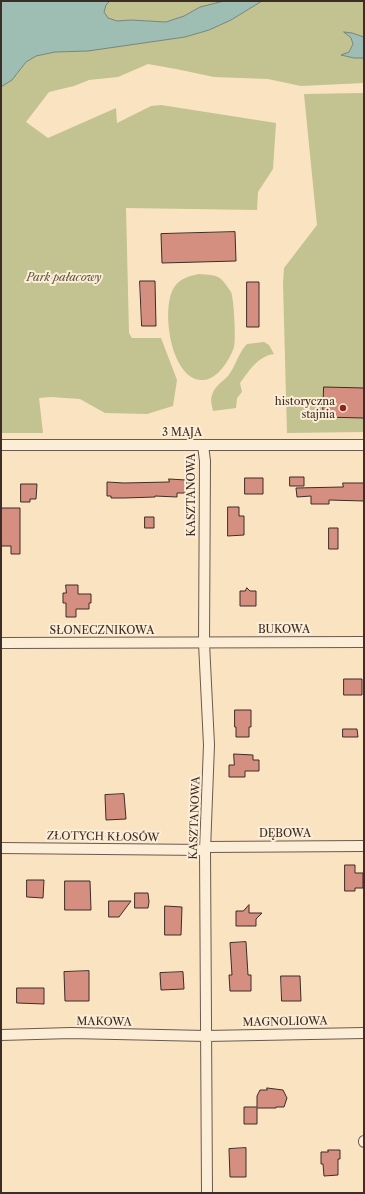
<!DOCTYPE html>
<meta charset="utf-8">
<style>
body{margin:0}
#map{position:relative;width:365px;height:1194px;overflow:hidden;background:#fae3c1;font-family:"Libre Caslon Text",serif}
canvas{display:block}
.frame{position:absolute;inset:0;border:2px solid #3c2d26;pointer-events:none}
</style>
<div id="map">
<canvas width="365" height="1194"></canvas>
<div class="frame"></div>
</div>
<script>
const g = document.querySelector('canvas').getContext('2d');
g.lineJoin = 'round';
function fill(path, color) { g.fillStyle = color; g.fill(path, 'evenodd'); }
function stroke(path, color, width, dash) { g.strokeStyle = color; g.lineWidth = width; g.lineCap = dash ? 'butt' : 'round'; g.setLineDash(dash || []); g.stroke(path); }
function label(font, color, halo, rows, align = 'center') {
  g.font = font + ' "Libre Caslon Text",serif'; g.lineWidth = 4; g.setLineDash([]); g.textBaseline = 'middle'; g.strokeStyle = halo; g.fillStyle = color; for (const [text, x, y, turn = 0] of rows) {
    g.save(); g.translate(x, y); g.rotate((+turn || 0) * Math.PI / 180); g.textAlign = isNaN(turn) ? turn : align; if (halo) g.strokeText(text, 0, 0); g.fillText(text, 0, 0); g.restore();
  }
}
fill(new Path2D(`
 M110 1H224L200 7 184 16 166 22 131 20 117 22 108 18 104 12 106 5Z
 M262 1H364V37L352 33H345L351 38 353 44 349 52 342 55 354 58H364V83L301 86 268 79 214 77 176 69 148 64 118 77 89 80 74 86 49 92 26 122 48 138 116 108 117 123 151 106 161 105 276 123 273 169 258 192 257 210 126 208 129 333 132 338H161L177 380 173 406 147 414 105 413 80 399 51 397 39 398 43 433H1V87L12 80 26 62 36 56 55 52 88 51 185 37 209 30 231 20Z
 M364 93V432L287 433 283 283 284 268 317 225 304 94Z
 M199 274C207 275 217 274 222 280 225 283 229 289 231 292 234 299 236 340 234 347 230 360 216 381 202 380 170 380 160 305 175 286 181 278 190 276 199 274Z
 M264 342 269 345 274 354C258 356 249 371 240 383L242 392 237 398 236 408 213 411C212 406 210 399 212 395 214 387 222 382 228 376 236 366 238 353 247 344Z`), '#c2c390');
const water = new Path2D(`
 M1 1H110L106 5 104 12 108 18 117 21 131 20 166 22 184 16 200 7 224 1H262L231 20 209 30 185 37 88 51 55 52 36 56 26 62 12 80 1 87Z
 M344 32 352 33 364 37V58H354L341 55 349 52 353 44 351 38Z`);
fill(water, '#9ebeb4');
stroke(water, '#77847b', 1);
const building = new Path2D(`
 M235 232 236 261 162 263 161 234Z
 M140 281H155L156 326H142Z
 M247 282H259V327H247Z
 M324 387 364 388V418L323 417Z
 M290 477H304V486H290Z
 M245 478H263V494H245Z
 M169 479 186 480V493H177V497L155 496V497L124 498H111V496H107V482L124 483 169 482Z
 M343 483H364V501L329 500V504H311V496L297 497 296 488 343 487Z
 M21 484H37L36 499H30V502H21Z
 M228 507H239V516H244V535L228 536Z
 M1 508H20V554H11V546H2Z
 M145 517H154V528H145Z
 M329 528H338V549H329Z
 M66 585H78V594H91V603H89V609H76V617H66V603H63V593H66Z
 M247 588 250 591H256V606H240V591H245Z
 M344 679H362V695H344Z
 M235 710H251V727H249V737H236V727H235Z
 M343 729H357L358 737H343Z
 M234 754 253 755V760H259V771H245V777H229V765H234Z
 M124 794 126 819 106 820 105 795Z
 M345 865H355V873H363V888H355V891H345Z
 M27 880H44L43 898 27 897Z
 M65 881H90L91 910H65Z
 M135 893H148L149 902 148 908H135Z
 M109 901H131L119 917H109Z
 M249 905V913H262L256 919V926H236V911H243Z
 M165 906 182 907 181 935H165Z
 M246 942 248 975H251V991H230L229 975H232L230 943Z
 M89 971V1001H65L64 972Z
 M183 972 184 989 161 990 160 973Z
 M281 976H300L301 1001H282Z
 M17 988H44V1004L17 1003Z
 M267 1088 283 1090 287 1098 284 1107H276V1108H257V1124H244V1107H257V1096L260 1090H267Z
 M246 1148V1177H230L229 1149Z
 M328 1150H340V1159H338V1175L324 1176 323 1164H321V1152H328Z`);
fill(building, '#d58f81');
stroke(building, '#3c2d26', 1);
const minor = new Path2D(`
 M1 445H364
 M203 445 205 461 204 643 209 745 205 850 207 1193
 M1 643 364 642
 M205 847 364 846
 M1 848 205 850
 M1 1035 71 1033 206 1036 364 1033
 M364 1141V1142`);
stroke(minor, '#6c5a4d', 12);
stroke(minor, '#fcedd7', 10);
for (const [x, y, r, color] of [
 [343,408,4,"#8f2418"]
]) { const dot = new Path2D(); dot.arc(x, y, r, 0, 2 * Math.PI); g.fillStyle = color; g.fill(dot); stroke(dot, '#fcedd7', 1.5); }
label('italic 11px', '#5e5240', '#fcedd7', [
 ["Park pałacowy",64,278]
]);
label('11px', '#3c2d26', '#fcedd7', [
 ["historyczna",335,402],
 ["stajnia",335,415]
], 'right');
label('11px', '#3c2d26', '#fcedd7', [
 ["3 MAJA",182,433],
 ["KASZTANOWA",192,495,-90],
 ["BUKOWA",284,630],
 ["SŁONECZNIKOWA",102,631],
 ["KASZTANOWA",195,818,-88],
 ["DĘBOWA",285,834],
 ["ZŁOTYCH KŁOSÓW",103,837,1],
 ["MAKOWA",104,1022,1],
 ["MAGNOLIOWA",285,1022,-1]
]);
</script>
